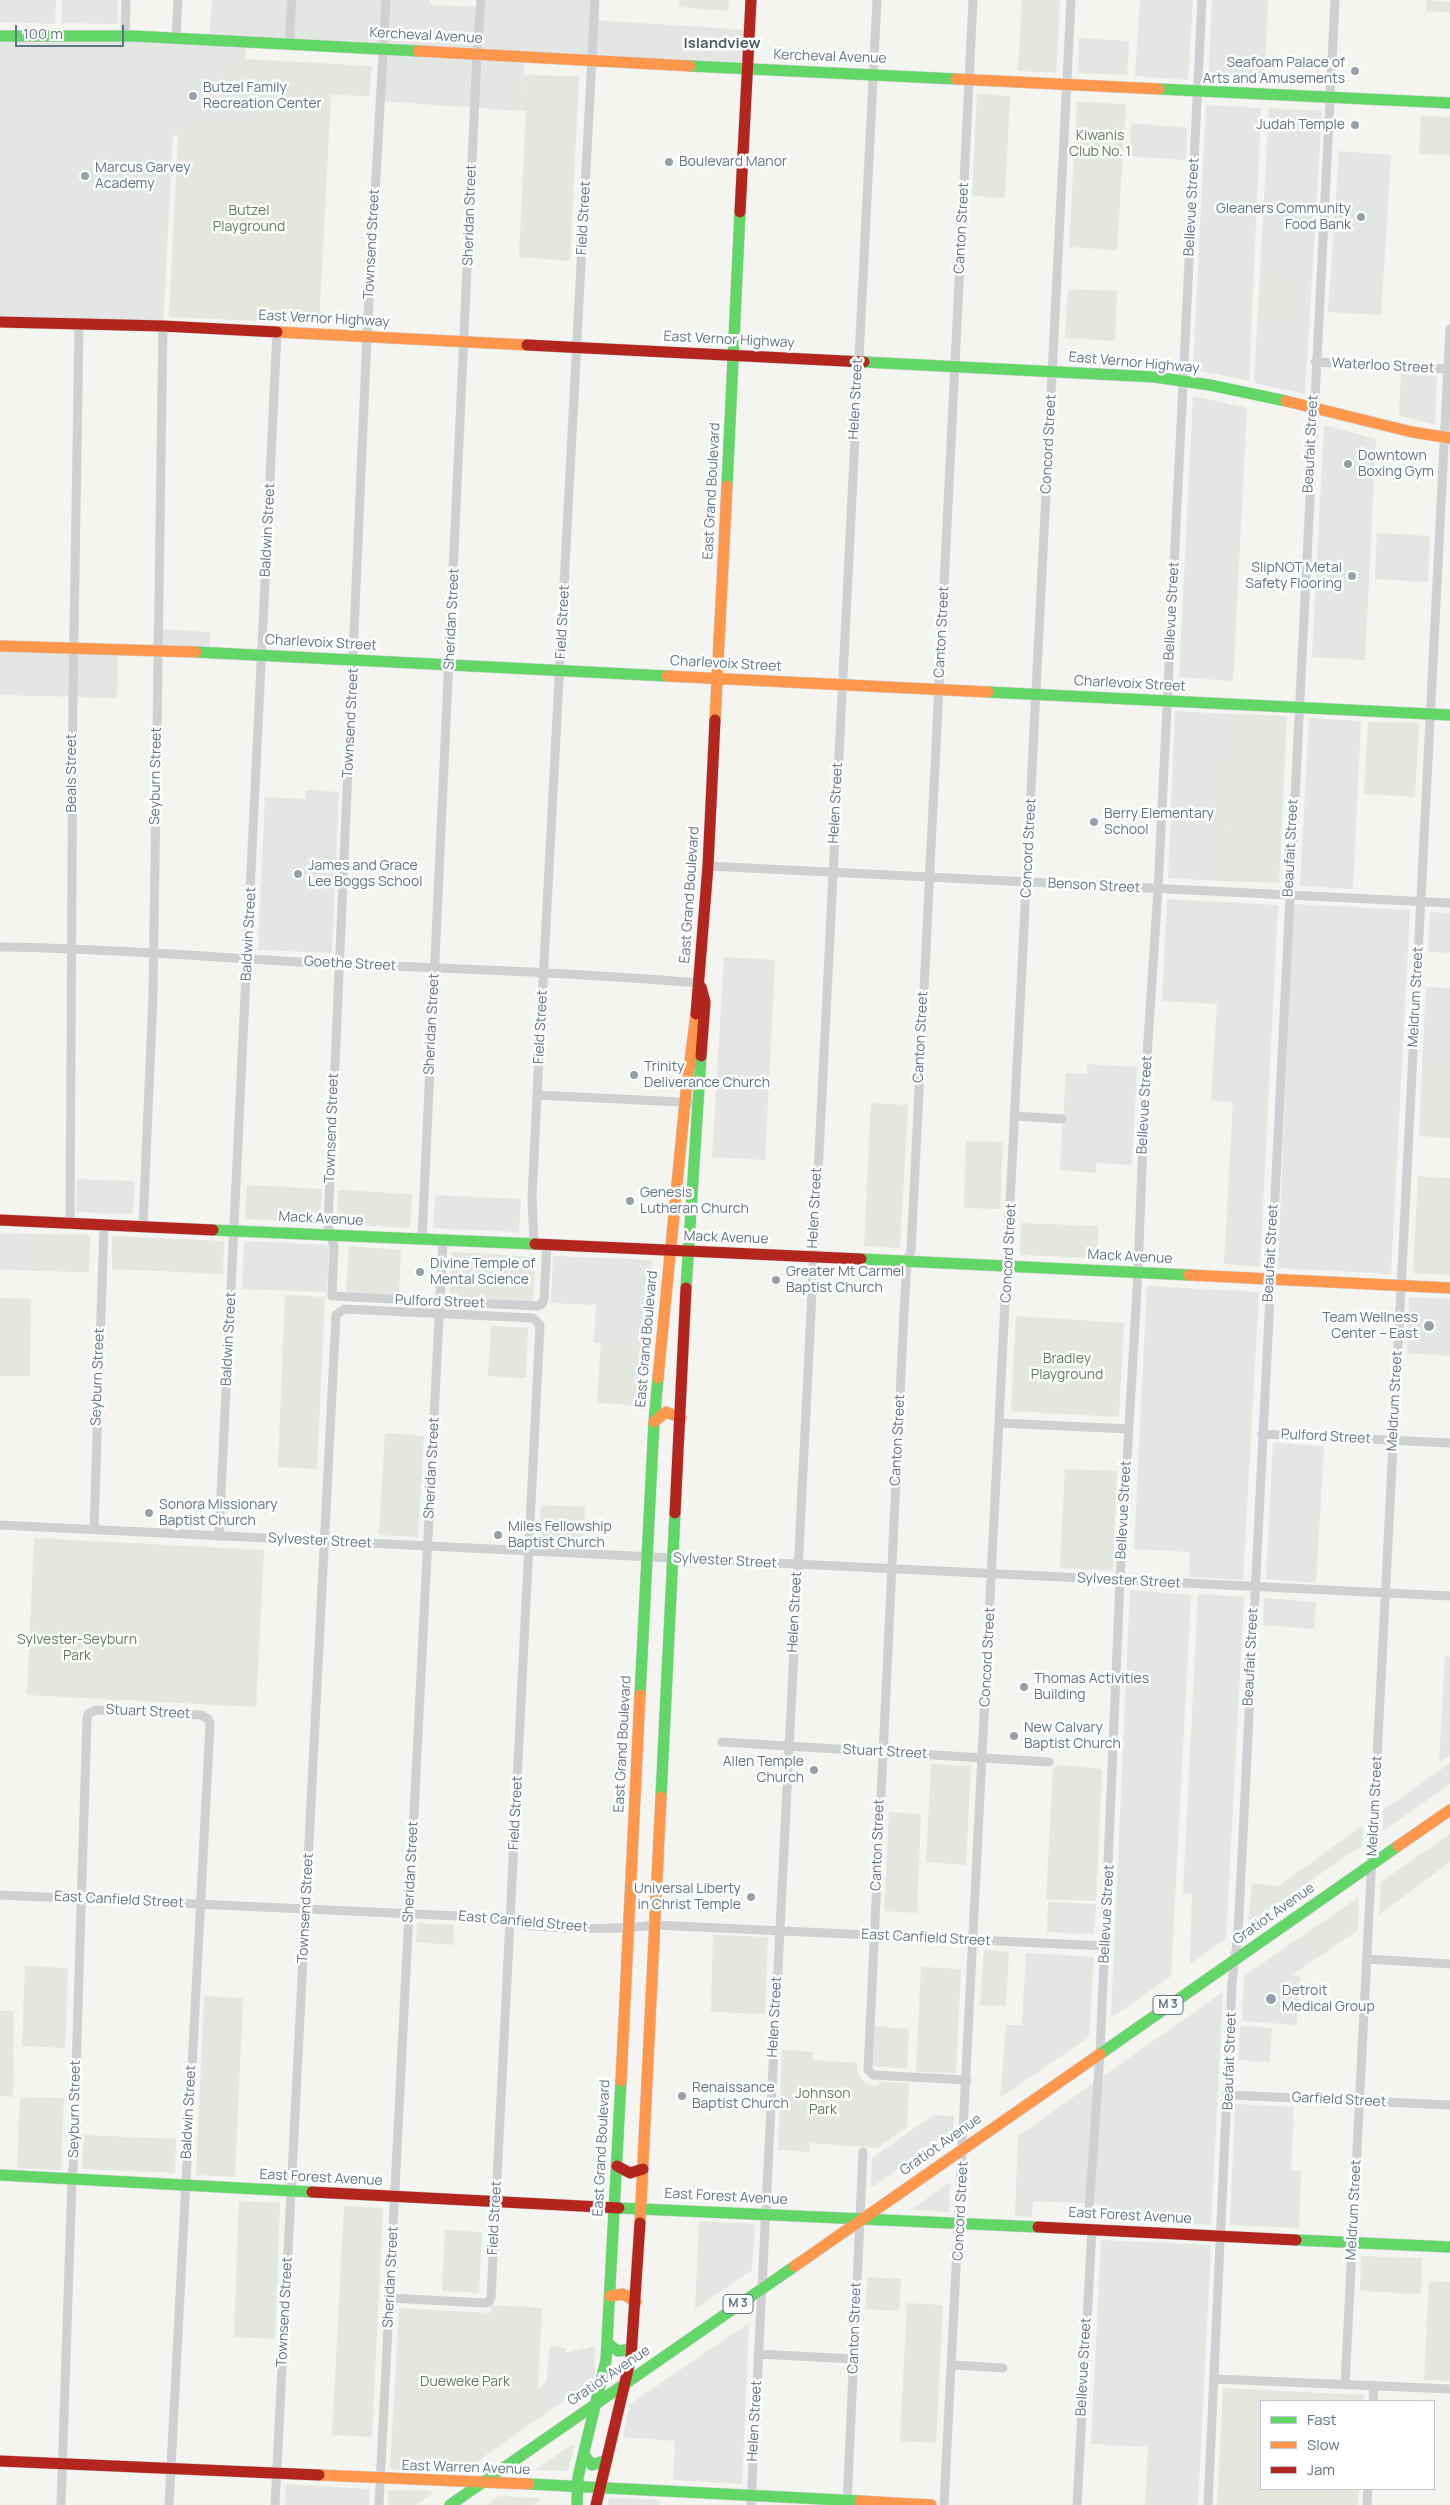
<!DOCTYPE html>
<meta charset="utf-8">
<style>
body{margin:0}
#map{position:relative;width:1450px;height:2505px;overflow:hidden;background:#f4f4f1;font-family:Manrope,sans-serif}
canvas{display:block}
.legend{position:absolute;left:1260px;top:2400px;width:175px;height:90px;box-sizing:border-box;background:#fff;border:1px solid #c0c7ce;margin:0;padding:6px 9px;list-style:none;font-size:15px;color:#617485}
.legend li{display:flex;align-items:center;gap:10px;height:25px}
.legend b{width:25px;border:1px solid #c0c7ce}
.scale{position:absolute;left:15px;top:25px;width:109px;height:22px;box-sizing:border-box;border:2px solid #617485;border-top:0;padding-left:6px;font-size:15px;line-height:18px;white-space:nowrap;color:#617485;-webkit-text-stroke:4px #fff;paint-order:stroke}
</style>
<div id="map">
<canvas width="1450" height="2505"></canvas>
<ul class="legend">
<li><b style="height:6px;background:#63d668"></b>Fast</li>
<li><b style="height:6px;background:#ff974d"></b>Slow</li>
<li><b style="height:6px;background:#b3261e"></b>Jam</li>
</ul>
<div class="scale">100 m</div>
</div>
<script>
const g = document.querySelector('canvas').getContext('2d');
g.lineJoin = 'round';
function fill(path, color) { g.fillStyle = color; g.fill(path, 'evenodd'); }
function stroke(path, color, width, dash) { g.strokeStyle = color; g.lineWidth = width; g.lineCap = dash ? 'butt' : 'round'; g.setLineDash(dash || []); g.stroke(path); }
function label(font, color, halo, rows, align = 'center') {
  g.font = font + ' Manrope,sans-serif'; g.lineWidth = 5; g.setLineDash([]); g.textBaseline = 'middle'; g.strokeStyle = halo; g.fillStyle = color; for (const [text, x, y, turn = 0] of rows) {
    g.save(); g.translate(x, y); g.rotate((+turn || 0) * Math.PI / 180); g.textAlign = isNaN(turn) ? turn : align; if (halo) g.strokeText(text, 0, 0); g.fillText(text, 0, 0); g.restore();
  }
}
fill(new Path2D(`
 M0 0H56L55 24 0 22Z
 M62 0H118L117 24 62 23Z
 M212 0H430L431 5 481 7V0H595L594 20 749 30 747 69 525 56 521 111 379 101 382 49 246 42 245 59 232 71 235 88 256 112V125L190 123 178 135H173L163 326 0 322V36L209 40Z
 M1140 0H1193L1188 80 1135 76Z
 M1212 0H1268L1264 84 1208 81Z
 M1079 38 1129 41 1127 75 1078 73Z
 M1206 105 1261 108 1249 381 1193 369Z
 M1269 108 1322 111 1305 394 1254 383Z
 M1131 123 1187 128 1186 160 1130 156Z
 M1339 151 1391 155 1381 315 1328 312Z
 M1401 374 1437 376 1435 425 1399 415Z
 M1193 396 1247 408 1233 681 1179 677Z
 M1324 425 1376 439 1365 660 1312 657Z
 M1377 533 1430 536 1428 582 1375 579Z
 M158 629 210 632 209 652 158 650Z
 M0 646 118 648 117 698 0 695Z
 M1175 711 1230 714 1222 881 1168 878Z
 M1309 718 1361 721 1353 889 1300 886Z
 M306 790 339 792 332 953 258 950 265 797 305 799Z
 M1167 899 1278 905 1260 1267 1224 1264 1233 1102 1211 1100 1217 1004 1162 1001Z
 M1293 904 1410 910 1391 1274 1278 1268Z
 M1430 912 1450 913V953L1428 952Z
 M724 957 775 960 765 1160 712 1157Z
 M1426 987 1450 988V1066L1422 1064Z
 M1087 1064 1137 1067 1132 1165 1096 1163V1173L1060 1170 1066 1073 1087 1074Z
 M77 1179 135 1181 133 1214 76 1212Z
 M435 1195 521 1199 519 1232 433 1228Z
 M0 1233 36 1234 35 1271 0 1269Z
 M244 1241 329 1245 327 1292 242 1289Z
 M553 1256 652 1260 647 1346 594 1343 596 1305 551 1303Z
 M1147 1286 1259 1292 1243 1580 1189 1577 1190 1552 1134 1549Z
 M1409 1297 1450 1299V1356L1407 1353Z
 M1273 1443 1324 1446 1316 1583 1266 1579Z
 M1130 1590 1191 1595 1171 1976 1111 2018Z
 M1198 1594 1244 1597 1226 1939 1190 1964 1192 1894 1183 1893Z
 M1264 1598 1316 1602 1314 1629 1263 1625Z
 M1445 1656 1450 1657V1755L1439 1763Z
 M1450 1763V1784L1383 1831V1810Z
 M1048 1902 1096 1904 1094 1934 1047 1932Z
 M1302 1936 1317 1958 1291 1975 1300 1976 1297 2025 1242 2021 1244 1976Z
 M1026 1953 1094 1957 1089 2037 1000 2098 1006 2025H1022Z
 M1223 1992 1211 2225 1098 2219 1099 2204 1033 2201 1032 2217 1015 2216 1018 2136Z
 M1240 2026 1272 2028 1270 2062 1238 2060Z
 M1235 2104 1294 2107 1291 2170 1301 2171 1299 2228 1230 2225Z
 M933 2115 954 2116 953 2130 871 2188 872 2158Z
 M950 2182 949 2212 911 2210Z
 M699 2221 755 2224 752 2270 695 2309Z
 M1101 2240 1211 2245 1198 2505H1145L1148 2447 1091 2444Z
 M749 2323 742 2484 673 2480 675 2441 623 2437 630 2404Z
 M550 2346 566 2348 565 2353 595 2346 594 2380 532 2423 534 2392 546 2382Z
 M286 2484 370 2489 369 2505H285Z
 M609 2498 660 2500V2505H608Z`), '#e4e6e4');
fill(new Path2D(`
 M680 0H729L728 11 679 7Z
 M1022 0H1060L1056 73 1018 71Z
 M1427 0 1450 2V13L1426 11Z
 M245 59 372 66 369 96 331 95 319 324 172 317 169 315 178 135 190 123 255 125 256 112 235 88 232 71Z
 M524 75 579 76 570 261 519 257 526 111H521Z
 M977 94 1010 96 1005 198 972 196Z
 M1077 102 1126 104 1117 250 1069 247Z
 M1421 116 1450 117V155L1419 154Z
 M1263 277 1298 279 1295 322 1261 320Z
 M1068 289 1117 291 1115 341 1065 338Z
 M1230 714 1287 716 1279 883 1222 881Z
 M1368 722 1419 723 1415 797 1364 794Z
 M1422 1064 1450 1066V1138L1419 1136Z
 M871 1103 908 1105 900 1248 864 1246Z
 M966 1141 1003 1142 1000 1209 964 1208Z
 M1418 1176 1450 1178V1275L1413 1273Z
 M247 1185 322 1189 320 1222 245 1219Z
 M338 1190 412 1194 410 1228 337 1224Z
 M1021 1223 1098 1226 1097 1258 1020 1255Z
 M36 1234 90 1235 89 1272 35 1271Z
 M112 1236 224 1241 223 1274 112 1269Z
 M349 1246 401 1250 399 1295 346 1292Z
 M452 1252 536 1257 533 1302 449 1297Z
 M285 1295 325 1297 317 1469 278 1467Z
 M0 1298 31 1299 30 1376H0Z
 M1016 1316 1124 1323 1119 1417 1011 1411Z
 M491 1326 528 1328 526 1378 488 1376Z
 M601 1343 647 1346 644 1406 597 1403Z
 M385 1433 424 1436 418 1537 379 1535Z
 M1065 1469 1117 1471 1113 1571 1060 1568Z
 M541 1505 585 1507 583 1544 539 1542Z
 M34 1538 264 1550 256 1707 27 1695Z
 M931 1764 971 1766 966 1865 926 1862Z
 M1058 1765 1102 1769 1096 1901 1046 1899 1053 1768Z
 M889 1812 921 1814 917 1913 884 1911Z
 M1363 1825 1362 1845 1248 1924 1252 1883 1279 1886Z
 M1450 1834V1862L1379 1915 1381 1882Z
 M1359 1897 1358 1930 1317 1958 1302 1936Z
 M417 1923 454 1925 453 1945 416 1942Z
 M713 1935 768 1937 765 2014 711 2012Z
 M984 1950 1009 1952 1006 2006 980 2005Z
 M25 1966 68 1968 65 2048 22 2046Z
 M921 1967 961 1969 956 2073 916 2072Z
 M204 1996 243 1998 235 2177 196 2175Z
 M0 2011H14L13 2097 0 2096Z
 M875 2026 909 2029 907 2069 873 2066Z
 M782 2050 813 2052V2060L857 2063C857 2077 863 2087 879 2085V2082L909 2083 907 2127 877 2148 810 2143 809 2152 778 2150Z
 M20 2097 64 2098 61 2170 17 2168Z
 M83 2135 176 2139 175 2173 82 2169Z
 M239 2201 280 2203 275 2339 234 2337Z
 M344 2206 383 2208 372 2437 332 2435Z
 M445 2230 482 2232 479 2293 442 2291Z
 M1361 2256 1422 2258 1421 2294 1360 2291Z
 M868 2277 901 2279 899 2311 865 2309Z
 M1429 2281 1450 2282V2381L1424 2380Z
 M907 2303 943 2305 936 2443 900 2441Z
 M491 2305 542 2308 538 2387 534 2392 532 2423 462 2472 390 2469 399 2308 491 2313Z
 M1223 2388 1364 2395 1363 2401H1261V2489H1359L1358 2505H1217Z
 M573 2444 574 2446 568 2471 535 2470Z
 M388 2490 432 2491V2494L416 2505H388Z
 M499 2496 541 2498 534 2505H487Z`), '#e3e7df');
const fast = new Path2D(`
 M0 36H133L418 51
 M690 66 956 79
 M1159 89 1450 103
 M864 362 1155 377 1210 385 1286 401
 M727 486 740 212
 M196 652 667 676
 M988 692 1450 715
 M213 1230 535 1244
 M861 1259 1189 1275
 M686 1288 701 1056
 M640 1695 654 1422 658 1378
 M661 1797 675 1513
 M1100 2054 1398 1846
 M0 2175 312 2192
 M619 2208 1038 2227
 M1296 2240 1450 2247
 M607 2343 618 2351 632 2349
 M584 2455 592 2465 607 2460
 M529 2484 860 2501
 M450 2505 795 2266
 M577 2505 578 2477 606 2360 621 2081`);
const slow = new Path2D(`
 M418 51 690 66
 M956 79 1159 89
 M277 332 527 345
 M1286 401 1412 432 1450 438
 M0 646 196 652
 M667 676 988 692
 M715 720 727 486
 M1189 1275 1450 1288
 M658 1378 686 1092 696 1014
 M654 1422 666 1412 681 1418
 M1398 1846 1450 1810
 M621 2081 640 1695
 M640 2223 661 1797
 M795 2266 1100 2054
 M610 2296 623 2294 636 2302
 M319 2475 529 2484
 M860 2501 931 2505`);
const jam = new Path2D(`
 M740 212 751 0
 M0 322 163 326 277 332
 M527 345 864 362
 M701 987 705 1002 701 1056
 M696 1014 708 866 715 720
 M0 1220 213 1230
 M535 1244 861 1259
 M675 1513 686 1288
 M617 2166 630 2173 643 2169
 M312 2192 619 2208
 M1038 2227 1296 2240
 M0 2461 319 2475
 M596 2505 631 2357 640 2223`);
stroke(fast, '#d0d2d3', 12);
stroke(slow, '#d0d2d3', 12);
stroke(jam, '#d0d2d3', 12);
stroke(new Path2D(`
 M386 0 367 336 328 1224 334 1247 332 1296 537 1306 542 1304 544 1299 547 1245
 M125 36 126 0
 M176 39 178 0
 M289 44 292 0
 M1315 362 1450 369
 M708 866 1450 903
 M0 947C114 948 227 959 340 964 460 969 580 973 700 983
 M537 1095 700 1103
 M1016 1116 1062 1119
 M70 1223 73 696 79 323
 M143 1226 153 996 163 326
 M422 1239 477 54 481 0
 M534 1244 532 1197 537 1095 595 0
 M1000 1423 1129 1429
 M1262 1434 1450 1443
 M0 1525 1450 1596
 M94 1529 104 1224
 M219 1536 277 332
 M722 1742 1049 1762
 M0 1895 502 1918C525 1932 626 1929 655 1925L1105 1946
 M1367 1959 1450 1964
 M967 2080 873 2075 868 2070 904 1312 907 1261 911 1251 973 0
 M1229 2095 1450 2105
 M1089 2211 1100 2053 1120 1580 1138 1272 1145 1087 1158 889 1202 0
 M758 2354 854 2359
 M953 2365 1003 2368
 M1215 2379 1450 2389
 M1345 2384 1450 329
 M1373 2401 1374 2385
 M61 2505 72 2179 76 2133 75 2101 87 1719 88 1714 96 1710 201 1715 208 1719 210 1724 169 2505
 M275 2505 336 1315 344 1309 533 1318 540 1325 491 2297 489 2302 484 2303 390 2298
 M379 2505 443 1240
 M751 2505 877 0
 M847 2505 863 2152
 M944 2505 1071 0
 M1077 2505 1092 2229
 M1208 2505 1232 1983 1238 1934 1335 0
 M1367 2505 1368 2489`), '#cfd0d1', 9);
stroke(fast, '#63d668', 11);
stroke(slow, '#ff974d', 11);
stroke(jam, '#b3261e', 11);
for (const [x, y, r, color] of [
 [1355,71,5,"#94a1ab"],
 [193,96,5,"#94a1ab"],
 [1355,125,5,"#94a1ab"],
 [669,162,5,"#94a1ab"],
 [85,176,5,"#94a1ab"],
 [1361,217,5,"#94a1ab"],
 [1348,464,5,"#94a1ab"],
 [1352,576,5,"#94a1ab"],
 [1094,822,5,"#94a1ab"],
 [298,874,5,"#94a1ab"],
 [634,1075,5,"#94a1ab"],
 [630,1201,5,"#94a1ab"],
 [420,1272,5,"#94a1ab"],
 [776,1280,5,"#94a1ab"],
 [1429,1326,6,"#94a1ab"],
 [149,1513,5,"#94a1ab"],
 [498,1535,5,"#94a1ab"],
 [1024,1687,5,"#94a1ab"],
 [1014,1736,5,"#94a1ab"],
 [814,1770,5,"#94a1ab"],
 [751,1897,5,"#94a1ab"],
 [1271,1999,6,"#94a1ab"],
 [682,2096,5,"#94a1ab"]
]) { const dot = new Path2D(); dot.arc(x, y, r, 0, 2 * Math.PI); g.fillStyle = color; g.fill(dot); stroke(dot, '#fff', 2); }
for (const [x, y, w] of [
 [1168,2005,30],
 [738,2304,30]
]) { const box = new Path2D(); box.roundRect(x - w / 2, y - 9.5, w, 19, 4); g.fillStyle = '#fff'; g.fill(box); stroke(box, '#617485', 1); }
label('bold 12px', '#617485', null, [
 ["M 3",1168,2005],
 ["M 3",738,2304]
]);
label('14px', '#617485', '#fff', [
 ["Kercheval Avenue",426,36,3],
 ["Kercheval Avenue",830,57,2],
 ["Bellevue Street",1192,207,-87],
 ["Sheridan Street",470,215,-88],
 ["Field Street",584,218,-87],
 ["Canton Street",962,228,-87],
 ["Townsend Street",372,244,-87],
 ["East Vernor Highway",324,319,3],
 ["East Vernor Highway",729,340,3],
 ["East Vernor Highway",1134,363,5],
 ["Waterloo Street",1383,366,3],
 ["Helen Street",856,399,-87],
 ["Concord Street",1049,444,-87],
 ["Beaufait Street",1311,444,-87],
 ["East Grand Boulevard",712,491,-87],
 ["Baldwin Street",268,530,-87],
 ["Bellevue Street",1172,611,-87],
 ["Sheridan Street",452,619,-87],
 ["Field Street",563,622,-87],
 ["Canton Street",942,632,-87],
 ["Charlevoix Street",321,643,3],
 ["Charlevoix Street",726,664,3],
 ["Charlevoix Street",1130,684,3],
 ["Townsend Street",351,723,-87],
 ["Beals Street",72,773,-90],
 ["Seyburn Street",156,776,-89],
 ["Helen Street",836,803,-87],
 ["Concord Street",1029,848,-87],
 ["Beaufait Street",1291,848,-87],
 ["Benson Street",1094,886,3],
 ["East Grand Boulevard",690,895,-86],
 ["Baldwin Street",249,934,-87],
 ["Goethe Street",350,964,3],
 ["Meldrum Street",1416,997,-87],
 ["Sheridan Street",432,1024,-87],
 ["Field Street",541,1027,-87],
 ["Canton Street",921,1037,-87],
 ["Bellevue Street",1145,1105,-87],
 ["Townsend Street",332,1128,-88],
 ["Helen Street",815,1208,-87],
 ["Mack Avenue",321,1219,3],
 ["Mack Avenue",726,1238,2],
 ["Concord Street",1009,1253,-87],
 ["Beaufait Street",1271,1253,-87],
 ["Mack Avenue",1130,1257,3],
 ["Pulford Street",440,1302,2],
 ["Baldwin Street",229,1339,-87],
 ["East Grand Boulevard",647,1339,-85],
 ["Seyburn Street",98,1377,-88],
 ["Meldrum Street",1395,1401,-87],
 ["Pulford Street",1326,1437,3],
 ["Canton Street",898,1440,-87],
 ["Sheridan Street",432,1468,-87],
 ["Bellevue Street",1124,1510,-87],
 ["Sylvester Street",320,1541,3],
 ["Sylvester Street",725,1561,3],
 ["Sylvester Street",1129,1581,3],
 ["Helen Street",795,1612,-87],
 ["Concord Street",988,1657,-87],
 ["Beaufait Street",1251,1657,-87],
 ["Stuart Street",148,1712,3],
 ["East Grand Boulevard",623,1744,-87],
 ["Stuart Street",885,1752,3],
 ["Meldrum Street",1375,1806,-87],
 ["Field Street",516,1813,-87],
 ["Canton Street",878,1845,-88],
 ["Sheridan Street",411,1872,-87],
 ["East Canfield Street",119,1900,3],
 ["Townsend Street",306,1908,-87],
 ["Bellevue Street",1107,1914,-87],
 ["Gratiot Avenue",1274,1914,-35],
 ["East Canfield Street",523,1922,5],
 ["East Canfield Street",926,1938,3],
 ["Helen Street",775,2017,-87],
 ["Beaufait Street",1230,2061,-88],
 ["Garfield Street",1339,2100,3],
 ["Seyburn Street",75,2109,-89],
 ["Baldwin Street",189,2112,-87],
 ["Gratiot Avenue",941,2145,-35],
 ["East Grand Boulevard",602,2148,-87],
 ["East Forest Avenue",321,2178,3],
 ["East Forest Avenue",726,2197,3],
 ["Meldrum Street",1354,2210,-87],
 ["Concord Street",961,2211,-87],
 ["East Forest Avenue",1130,2216,3],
 ["Field Street",495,2218,-87],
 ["Sheridan Street",391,2277,-87],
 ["Townsend Street",285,2312,-87],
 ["Canton Street",855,2328,-88],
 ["Bellevue Street",1084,2367,-87],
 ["Gratiot Avenue",609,2376,-34],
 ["Helen Street",755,2421,-87],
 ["East Warren Avenue",466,2468,2]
]);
label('14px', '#617485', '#fff', [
 ["Seafoam Palace of",1345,63,"right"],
 ["Arts and Amusements",1345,79,"right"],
 ["Butzel Family",203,88],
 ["Recreation Center",203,104],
 ["Judah Temple",1345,125,"right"],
 ["Boulevard Manor",679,162],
 ["Marcus Garvey",95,168],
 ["Academy",95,184],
 ["Gleaners Community",1351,209,"right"],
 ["Food Bank",1351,225,"right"],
 ["Downtown",1358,456],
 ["Boxing Gym",1358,472],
 ["SlipNOT Metal",1342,568,"right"],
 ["Safety Flooring",1342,584,"right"],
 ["Berry Elementary",1104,814],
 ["School",1104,830],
 ["James and Grace",308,866],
 ["Lee Boggs School",308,882],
 ["Trinity",644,1067],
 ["Deliverance Church",644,1083],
 ["Genesis",640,1193],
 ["Lutheran Church",640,1209],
 ["Divine Temple of",430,1264],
 ["Mental Science",430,1280],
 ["Greater Mt Carmel",786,1272],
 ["Baptist Church",786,1288],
 ["Team Wellness",1418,1318,"right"],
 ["Center – East",1418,1334,"right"],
 ["Sonora Missionary",159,1505],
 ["Baptist Church",159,1521],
 ["Miles Fellowship",508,1527],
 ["Baptist Church",508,1543],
 ["Thomas Activities",1034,1679],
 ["Building",1034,1695],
 ["New Calvary",1024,1728],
 ["Baptist Church",1024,1744],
 ["Allen Temple",804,1762,"right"],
 ["Church",804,1778,"right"],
 ["Universal Liberty",741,1889,"right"],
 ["in Christ Temple",741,1905,"right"],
 ["Detroit",1282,1991],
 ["Medical Group",1282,2007],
 ["Renaissance",692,2088],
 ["Baptist Church",692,2104]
], 'left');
label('14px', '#657b60', '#fff', [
 ["Kiwanis",1100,136],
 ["Club No. 1",1100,152],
 ["Butzel",249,211],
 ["Playground",249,227],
 ["Bradley",1067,1359],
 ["Playground",1067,1375],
 ["Sylvester-Seyburn",77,1640],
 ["Park",77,1656],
 ["Johnson",823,2094],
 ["Park",823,2110],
 ["Dueweke Park",465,2382]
]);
label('bold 15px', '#505d69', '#fff', [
 ["Islandview",722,44]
]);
</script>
